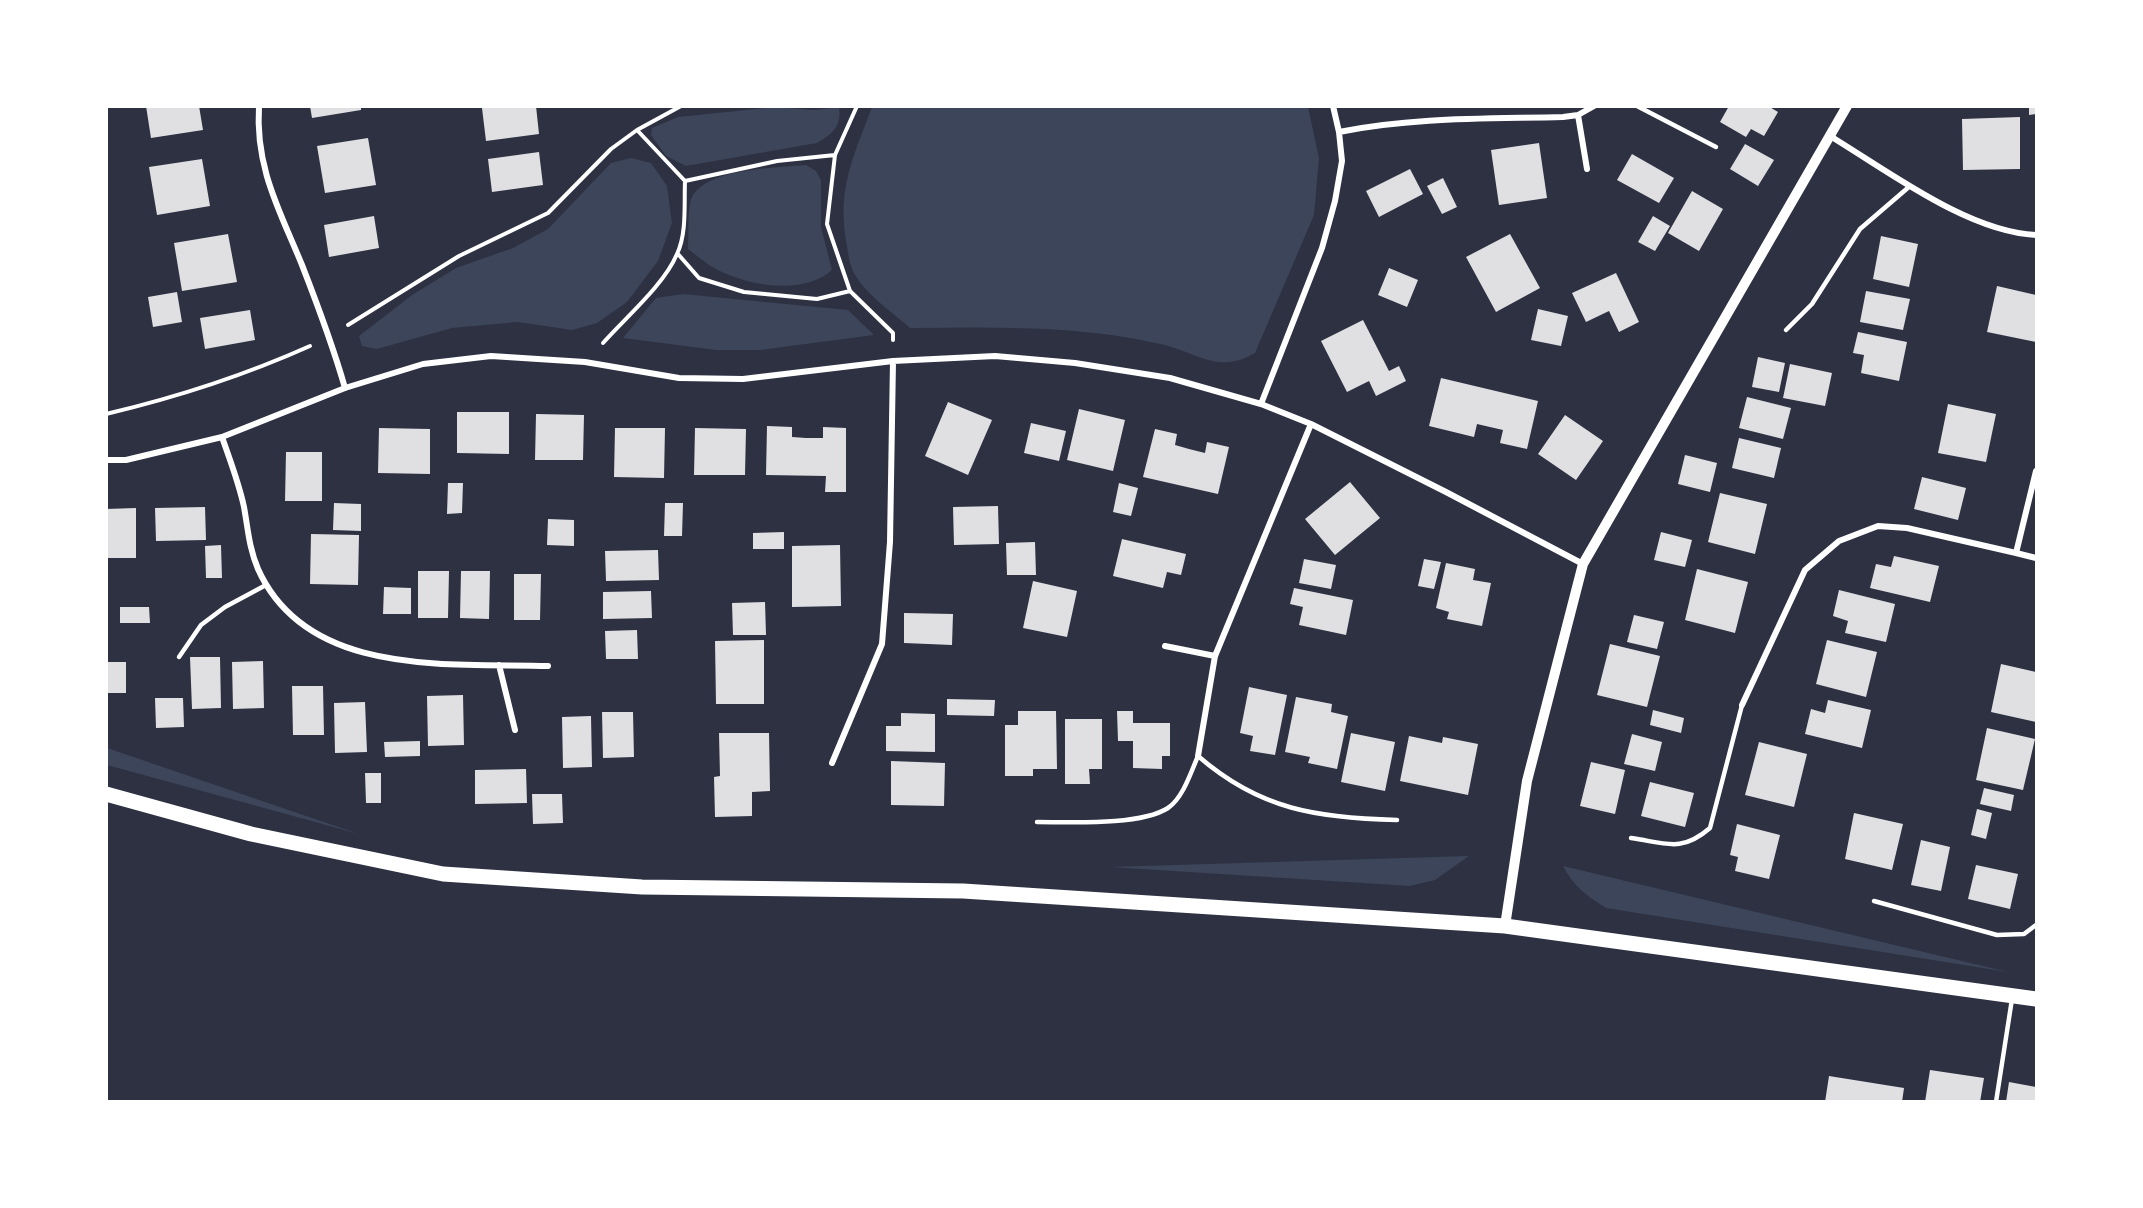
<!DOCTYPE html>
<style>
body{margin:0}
#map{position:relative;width:2143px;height:1208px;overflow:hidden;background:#2d3142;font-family:Montserrat,sans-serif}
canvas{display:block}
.frame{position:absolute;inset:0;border:108px solid #fff;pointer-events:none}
</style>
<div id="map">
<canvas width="2143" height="1208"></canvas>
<div class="frame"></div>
</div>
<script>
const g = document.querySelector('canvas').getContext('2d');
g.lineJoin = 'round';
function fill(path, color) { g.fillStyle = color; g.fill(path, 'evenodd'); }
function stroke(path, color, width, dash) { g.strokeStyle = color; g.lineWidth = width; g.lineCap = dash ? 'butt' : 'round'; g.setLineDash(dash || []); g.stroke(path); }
fill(new Path2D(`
 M775 107 814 110 839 107C842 127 832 134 817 143L686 166 666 156 651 135 652 128 678 117Z
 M872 107H1308L1319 158 1314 215 1255 353C1217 375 1198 352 1160 344 1079 325 993 327 910 328 891 311 863 293 852 269 849 262 848 253 847 246 836 190 853 158 872 107Z
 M631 158 651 163 667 186 672 223 658 261 627 302 597 323 572 330 518 322 452 328 377 349 362 346 359 336 412 295 456 268 513 248 548 229 611 163Z
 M806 165 816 171 821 180V227L832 270C803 296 746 286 714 268 705 263 696 255 688 249 689 237 687 207 692 197 707 168 776 168 806 165Z
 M683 294 848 310 874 335 760 350H716L623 338 656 298Z
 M106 748H107L359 834 107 765Z
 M1469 856 1435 880 1410 886 1110 867Z
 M1563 866 2008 972 1606 908C1587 896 1573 886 1563 866Z`), '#3c4559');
fill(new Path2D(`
 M146 106H199L203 130 151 138Z
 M310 106H361V110L312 118Z
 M536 106 539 134 486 141 482 108Z
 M1729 106H1768L1778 112 1764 136 1751 129 1746 137 1720 122Z
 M2029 106H2036V114L2029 115Z
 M2020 117V169L1963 170 1962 119Z
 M368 138 376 185 325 193 317 146Z
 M1539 143 1547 198 1499 205 1491 150Z
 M1745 144 1774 160 1758 186 1730 169Z
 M539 152 543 185 492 192 488 159Z
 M1632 154 1674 178 1659 203 1617 180Z
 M202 159 210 206 157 215 149 167Z
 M1410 169 1423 194 1379 217 1366 191Z
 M1443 178 1457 207 1442 214 1427 186Z
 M1692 191 1723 209 1699 251 1668 233Z
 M374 216 379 248 329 257 324 225Z
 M1653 216 1670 226 1655 251 1638 242Z
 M228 234 237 282 182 291 174 243Z
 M1510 234 1540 288 1496 312 1466 257Z
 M1881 236 1918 244 1909 287 1873 279Z
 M1389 268 1418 280 1407 307 1378 295Z
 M1616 273 1639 322 1619 332 1609 311 1586 322 1572 293Z
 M1997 286 2036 295V342L1987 332Z
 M1866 291 1910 299 1903 330 1860 322Z
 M177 292 182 322 153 327 148 297Z
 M1538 309 1568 316 1561 346 1531 340Z
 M250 310 255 340 205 349 200 318Z
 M1363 320 1389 371 1399 366 1406 381 1376 396 1369 381 1347 392 1321 341Z
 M1858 332 1907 342 1899 381 1861 373 1864 355 1853 353Z
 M1758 357 1785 363 1779 392 1752 387Z
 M1790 364 1832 373 1825 406 1783 398Z
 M1441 378 1538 401 1527 449 1500 443 1503 430 1477 424 1474 437 1429 426Z
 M1747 397 1791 408 1783 439 1739 428Z
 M948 402 992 420 968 475 925 456Z
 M1948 404 1996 414 1986 462 1938 453Z
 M1079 409 1125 420 1113 471 1067 460Z
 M457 412H509V454L457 453Z
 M536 414 584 415 583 460H535Z
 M1565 415 1603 441 1576 480 1538 454Z
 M1031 423 1066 431 1059 461 1024 453Z
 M767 426 792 427V437L806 438H823V427L846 428V492H825L826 476 766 475Z
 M379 428 430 429V474L378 473Z
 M615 428H665L664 478 614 477Z
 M695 428 746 429 745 475H694Z
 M1155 429 1177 434 1175 445 1189 449 1205 453 1207 442 1229 447 1218 494 1143 477Z
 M1739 438 1781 448 1774 478 1732 468Z
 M286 452H322V501H285Z
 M1685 455 1717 463 1710 492 1678 484Z
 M1922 477 1966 488 1958 520 1914 509Z
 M1350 482 1380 518 1335 555 1305 519Z
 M448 483H463L462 513 447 514Z
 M1119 483 1138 488 1131 516 1113 512Z
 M1720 493 1767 504 1755 554 1708 542Z
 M334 503 361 504V531L333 530Z
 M665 503H683L682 536H664Z
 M998 506 999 544 954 545 953 507Z
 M205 507 206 540 156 541 155 508Z
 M136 508V558H106V509Z
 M548 519 574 520V546L547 545Z
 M784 532V549H753V533Z
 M1661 532 1692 540 1685 567 1654 560Z
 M311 534 359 535 358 585 310 584Z
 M1122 539 1186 554 1181 575 1167 572 1163 588 1113 576Z
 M1035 542 1036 575H1007L1006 543Z
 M221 545 222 578H206L205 546Z
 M840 545 841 606 792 607V546Z
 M658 550 659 580 606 581 605 551Z
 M1894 556 1939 566 1930 602 1870 588 1876 564 1891 567Z
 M1304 559 1336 565 1331 589 1299 583Z
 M1424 559 1441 562 1434 589 1418 586Z
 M1446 563 1475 569 1473 580 1491 583 1482 626 1447 619 1449 612 1436 608Z
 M1697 569 1748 582 1735 633 1685 620Z
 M418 571H449L448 618H418Z
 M461 571H490L489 619 460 618Z
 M514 574H541L540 620H514Z
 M1033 581 1077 591 1067 637 1023 628Z
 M384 587 411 588V614H383Z
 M1294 588 1353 600 1346 635 1299 625 1303 607 1290 604Z
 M1839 590 1895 604 1886 642 1845 633 1848 621 1833 616Z
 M651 591 652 618 603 619V592Z
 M765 602 766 635H733L732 603Z
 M120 607H149L150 623H120Z
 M904 613 953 614 952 645 904 643Z
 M1634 615 1664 622 1657 649 1627 642Z
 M637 630 638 659H606L605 631Z
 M764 640V704H716L715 641Z
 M1827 640 1877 652 1866 697 1816 684Z
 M1610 644 1660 656 1647 707 1597 695Z
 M190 657H220L221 708 192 709Z
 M263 661 264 708 233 709 232 662Z
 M106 662H126V693H106Z
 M2001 664 2036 672V722L1991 712Z
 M292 686H323L324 735H293Z
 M1249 687 1287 695 1275 755 1250 751 1253 736 1240 733Z
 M463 695 464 745 428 746 427 696Z
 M1296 697 1332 704 1331 712 1348 716 1337 769 1308 763 1310 757 1285 752Z
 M155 698H183L184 727 156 728Z
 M947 699 995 700 994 716 947 715Z
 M1828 700 1871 710 1862 748 1805 734 1811 709 1825 713Z
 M365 702 367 752 335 753 334 703Z
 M1653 710 1684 718 1681 733 1650 725Z
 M1018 711H1056L1057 769H1033V776H1005V725H1018Z
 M1117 711H1133V723H1170V756H1162V769L1133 768V741H1118Z
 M602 712H633L634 757 603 758Z
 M901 713 935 714V752L886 751V726H901Z
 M591 716 592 767 563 768 562 717Z
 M1065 719H1102V769H1089L1090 784H1065Z
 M1987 728 2035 739 2023 790 1976 780Z
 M719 733H769L770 791 752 792V816L715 817 714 777 720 776Z
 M1351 733 1395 742 1385 791 1341 782Z
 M1632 734 1662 742 1655 771 1624 764Z
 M1409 736 1442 743 1443 737 1478 744 1468 795 1400 781Z
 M420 741V756L385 757 384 742Z
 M1759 742 1807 754 1794 807 1745 795Z
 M891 761 945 763 944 806 891 805Z
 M1591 762 1625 770 1615 814 1580 806Z
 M526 769 527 803 475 804V770Z
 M365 773H381V803H366Z
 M1650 782 1694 793 1685 827 1641 816Z
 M1984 788 2014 795 2011 811 1980 804Z
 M532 794H562L563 823 533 824Z
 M1977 809 1992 813 1986 839 1971 835Z
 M1854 813 1903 824 1892 870 1845 859Z
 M1737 824 1780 835 1769 879 1735 871 1738 857 1730 855Z
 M1921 840 1950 847 1941 891 1911 885Z
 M1976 865 2018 874 2010 909 1968 899Z
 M1930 1070 1984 1078 1980 1102H1925Z
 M1829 1076 1904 1088 1902 1102H1825Z
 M2009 1082 2036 1087V1102H2006Z`), '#e0e0e3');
stroke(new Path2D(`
 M835 155 857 106
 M678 254 699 278 744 292 817 299 850 291 827 224 835 155 777 161 685 181
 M850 291 893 333V340
 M348 325 459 256 548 213 611 149 637 130 681 106
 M603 343C626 317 664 285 677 254 687 233 684 204 685 181L637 130
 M106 414C178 397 243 376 310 346`), '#fff', 4);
stroke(new Path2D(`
 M1637 106 1716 147
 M1786 330 1812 304 1860 229 1910 186
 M179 657 201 625 225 607 266 585
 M1037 822C1070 822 1140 826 1168 808 1183 798 1191 772 1198 756 1260 810 1318 818 1397 820
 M1631 838C1666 843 1681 853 1710 828L1742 705
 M1874 901 1997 935 2024 934 2036 925
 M1996 1102 2012 999`), '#fff', 4.5);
stroke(new Path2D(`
 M259 106C255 168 280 211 302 265 318 306 333 346 345 388
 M1578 115 1587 169
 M1339 132C1413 117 1488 119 1563 117L1578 115 1594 106
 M1830 136C1888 171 1968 232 2036 235
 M1261 404 1322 248 1335 201 1342 161 1339 132 1333 106
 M222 437C230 460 239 483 244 507 248 529 249 548 258 569 307 678 449 663 548 666
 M106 460H126L222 437 345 388 423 364 491 356 585 362 679 378 743 379 893 361 995 356 1075 363 1170 378 1261 404 1311 424 1446 492 1583 564
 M2016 553 2036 558
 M1165 646 1215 656
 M499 665 515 730
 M1742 705 1805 570 1839 541 1878 526 1907 528 2016 553 2036 471
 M1198 756 1215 656 1311 424
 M832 763 882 644 890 542 893 361`), '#fff', 6);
stroke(new Path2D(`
 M1505 926 1527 781 1583 564 1847 106`), '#fff', 10);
stroke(new Path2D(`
 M106 794 251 834 443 874 642 887 963 891 1505 926 2036 999`), '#fff', 15);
</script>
